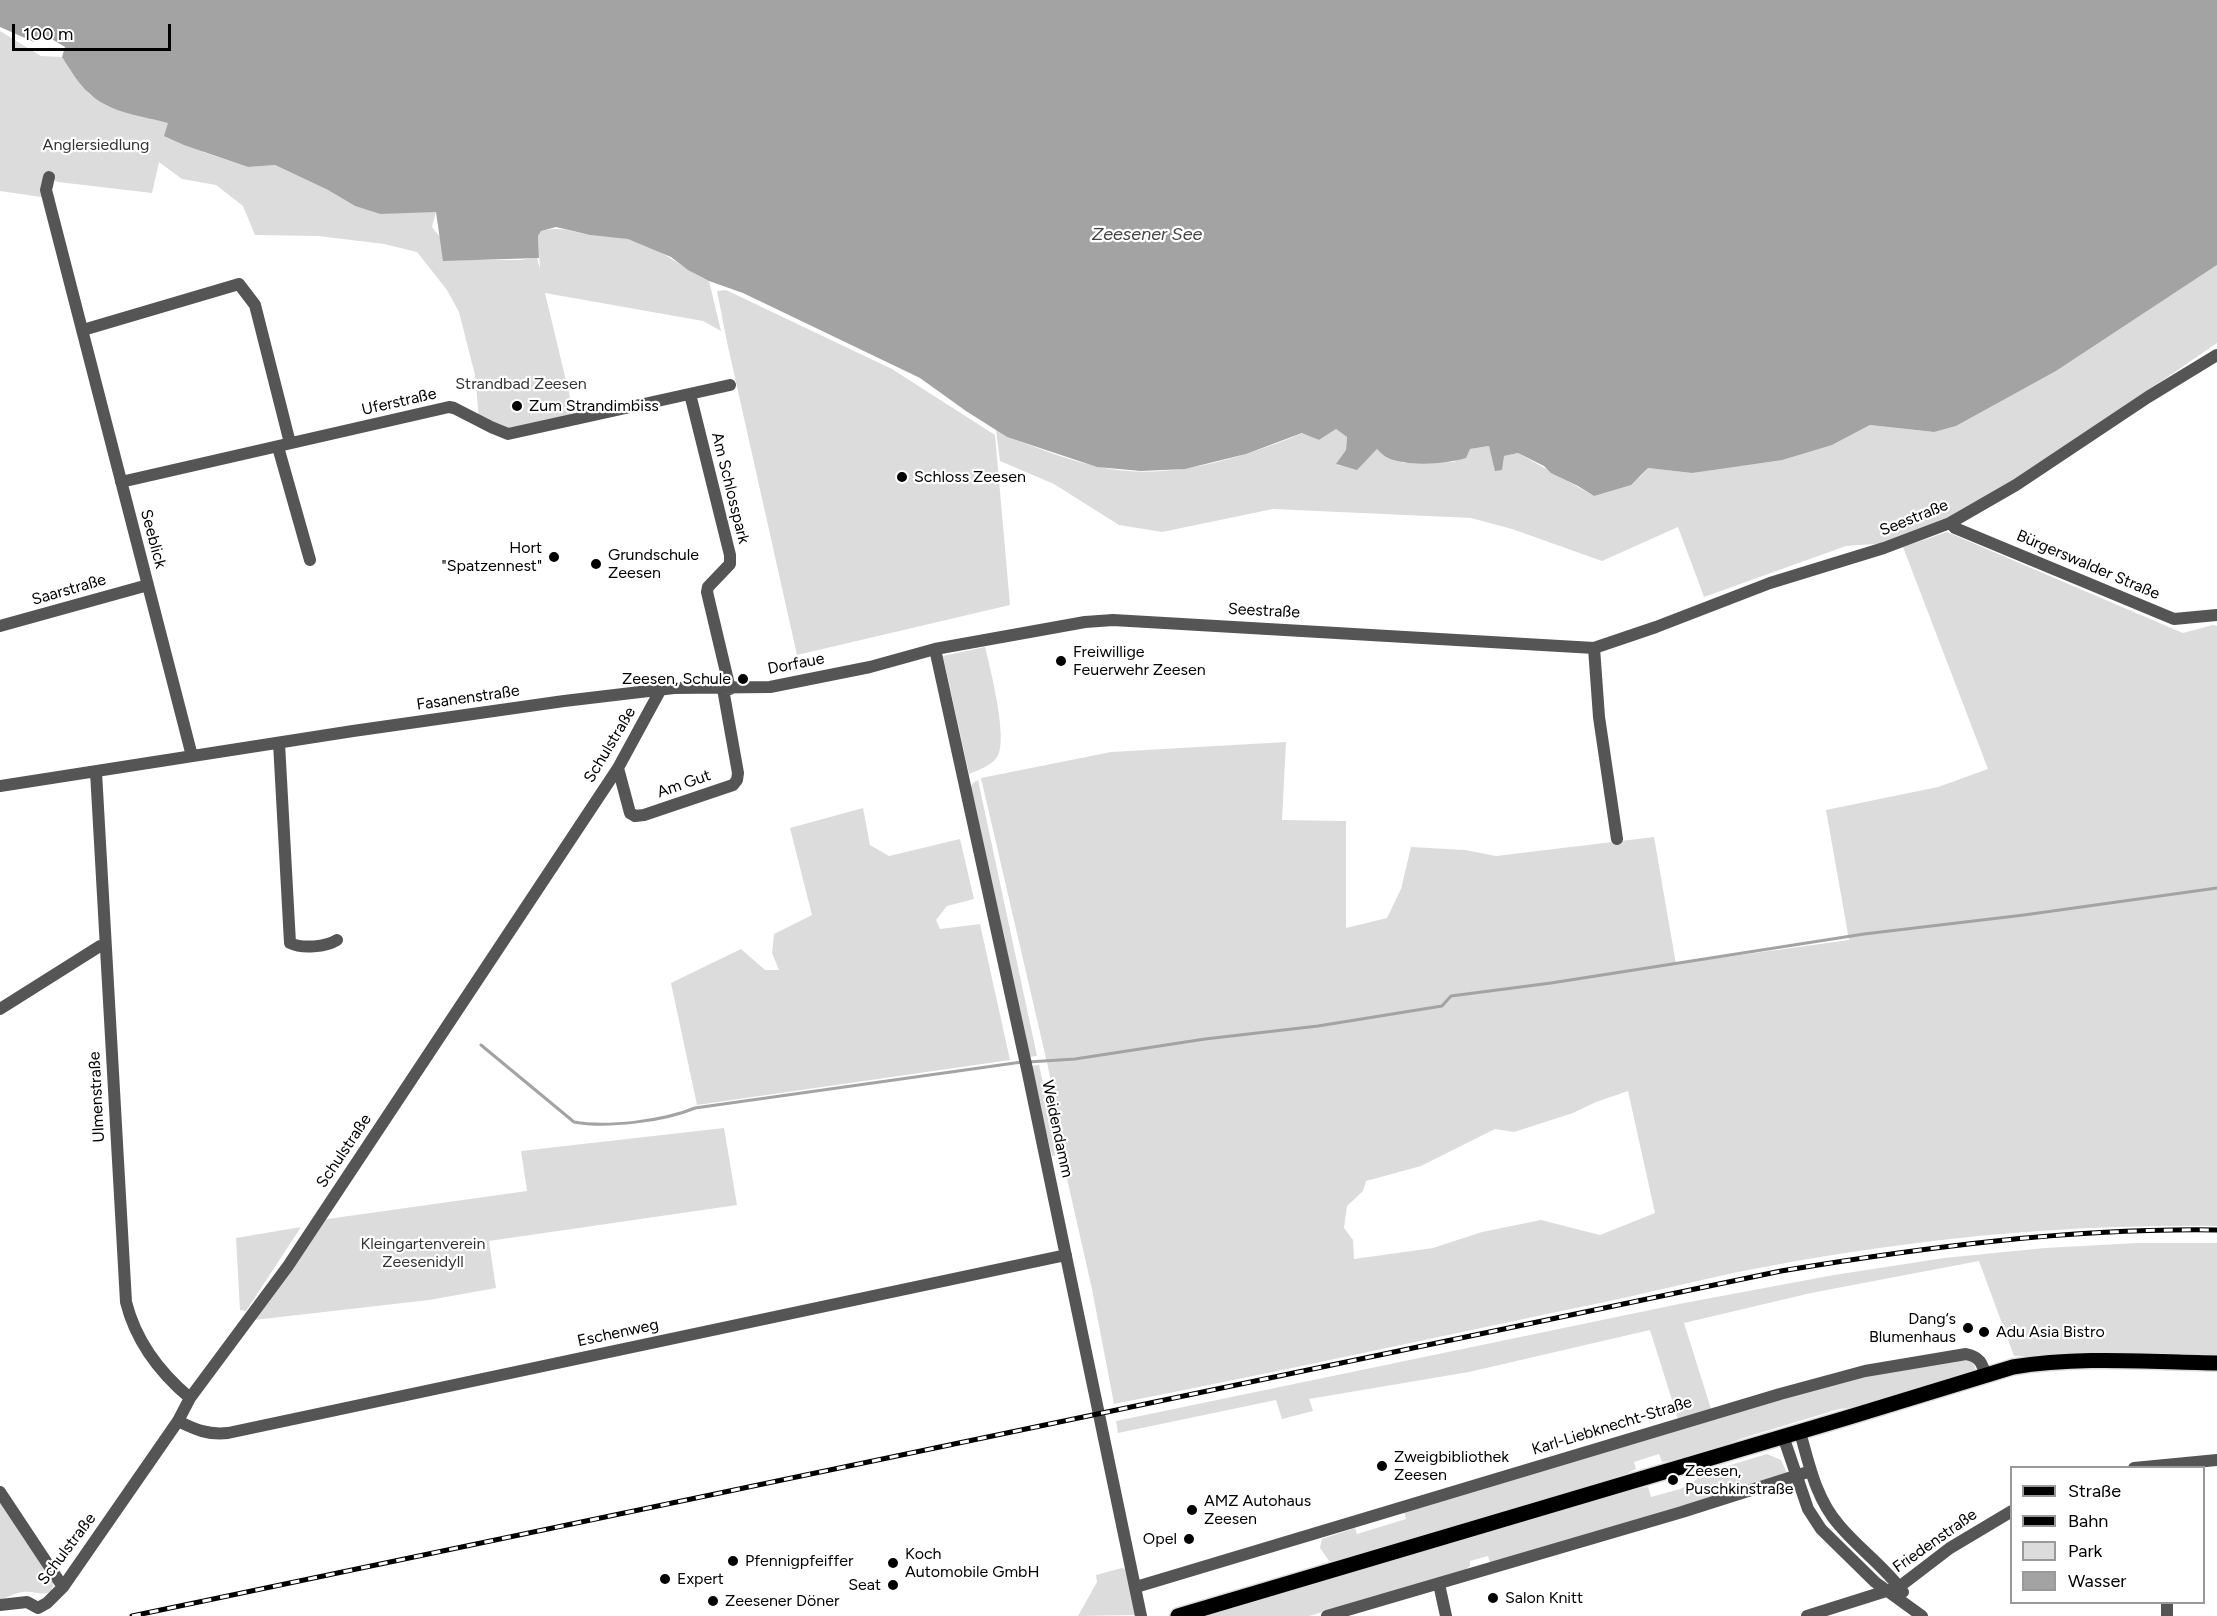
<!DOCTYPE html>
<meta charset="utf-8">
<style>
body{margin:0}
#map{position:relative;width:2217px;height:1616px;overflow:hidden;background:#fff;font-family:Figtree,sans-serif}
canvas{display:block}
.legend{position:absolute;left:2010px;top:1466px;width:195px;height:138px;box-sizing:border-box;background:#fff;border:2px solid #999;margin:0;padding:8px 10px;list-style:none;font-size:18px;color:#000}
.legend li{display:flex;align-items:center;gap:12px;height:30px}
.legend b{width:30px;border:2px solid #999}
.scale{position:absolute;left:12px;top:24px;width:159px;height:27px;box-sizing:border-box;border:3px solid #000;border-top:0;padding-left:8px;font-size:18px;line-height:21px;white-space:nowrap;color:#000;-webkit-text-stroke:4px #fff;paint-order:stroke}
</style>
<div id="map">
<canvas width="2217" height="1616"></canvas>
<ul class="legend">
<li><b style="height:8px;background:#000"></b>Straße</li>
<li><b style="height:8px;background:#000"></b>Bahn</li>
<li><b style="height:16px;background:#dcdcdc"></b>Park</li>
<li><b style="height:16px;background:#a3a3a3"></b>Wasser</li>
</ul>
<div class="scale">100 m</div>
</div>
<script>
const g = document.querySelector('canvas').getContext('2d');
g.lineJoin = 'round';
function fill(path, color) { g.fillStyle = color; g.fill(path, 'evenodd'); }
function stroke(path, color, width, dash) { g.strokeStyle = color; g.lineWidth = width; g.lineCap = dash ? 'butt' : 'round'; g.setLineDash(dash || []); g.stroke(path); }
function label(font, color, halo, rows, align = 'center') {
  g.font = font + ' Figtree,sans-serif'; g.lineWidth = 4.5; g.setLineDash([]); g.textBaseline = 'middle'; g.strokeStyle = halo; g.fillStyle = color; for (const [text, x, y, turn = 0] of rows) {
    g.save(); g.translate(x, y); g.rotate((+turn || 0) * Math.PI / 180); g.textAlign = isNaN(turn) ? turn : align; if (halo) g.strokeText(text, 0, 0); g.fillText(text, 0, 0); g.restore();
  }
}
fill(new Path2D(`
 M0 31 41 56 62 57 89 94 103 104 119 110 169 123 203 152 248 167 275 165 328 190 355 206 380 214 408 212H436L432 227 440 237 444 260H519L537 258 540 269 538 236 541 231C563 226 570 232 591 235 603 237 616 236 628 239 658 246 682 268 709 281L721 331 703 321 545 293 575 418 509 433 479 419 475 375 459 312 447 290 417 252 384 244 318 236 255 235 243 206 216 185 182 179 159 162 152 193 58 182 46 176 55 199 0 191Z
 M2217 265V343L1955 523 1902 542 1846 546 1704 597 1678 527 1602 561 1512 529 1471 518 1273 509 1162 532 1119 525 1054 484 1000 461 996 430 1007 437C1036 447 1065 459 1095 466 1164 483 1239 459 1303 433L1319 440 1336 429 1347 437 1346 450 1337 465 1357 469 1377 449 1388 458 1404 463 1454 462 1470 449 1489 446 1496 471 1504 456 1518 453 1594 496 1640 477 1648 468 1692 473 1736 465 1832 445 1870 425 1933 432 1956 426 2056 371Z
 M726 290 892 369 995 435 1010 605 797 655 727 342 717 291Z
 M1947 532 2183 633 2213 625 2217 626V1226C2068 1224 1921 1238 1775 1265 1718 1275 1661 1290 1605 1302 1441 1336 1278 1372 1114 1404L1092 1289 1065 1170V1153L1048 1067 981 778 1111 752 1286 742 1282 820 1346 821V928L1387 918 1401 889 1411 847 1465 850 1496 856 1654 837 1676 964 1849 940 1826 810 1938 787 1988 769 1903 547ZM1628 1091 1655 1213 1600 1235 1541 1220 1482 1232 1433 1248 1354 1259 1353 1240 1344 1228 1347 1206 1363 1191 1366 1181 1421 1166 1495 1129 1514 1132 1573 1113 1596 1102Z
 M985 647C990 667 1009 742 997 757 991 766 978 770 969 774L943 656Z
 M978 780 1037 1056 1028 1057 971 787 973 783Z
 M863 808 870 845 889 856 960 839 974 899 947 906 936 920 940 929 980 924 1010 1060 697 1105 671 983 741 949 765 970H779L772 953 774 934 812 915 790 828Z
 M1039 1065 1059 1154 1058 1155 1052 1156 1030 1066Z
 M724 1128 737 1205 489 1241 496 1288 429 1300 254 1320 320 1220 527 1191 521 1151Z
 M301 1227 246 1311 240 1310 236 1238Z
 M2138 1243H2217V1356L2130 1353 2051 1357 2014 1356 1979 1261 1811 1293 1684 1323 1711 1409 1678 1419 1650 1330 1469 1372 1309 1399 1313 1411 1282 1419 1276 1400 1118 1433 1116 1421 1679 1304 1834 1275 1944 1258 2045 1248Z
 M1965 1359 1972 1362 1975 1367 1974 1373 1862 1406 1839 1409 1743 1438 1698 1456 1662 1462 1659 1454 1634 1462 1636 1469 1609 1482 1336 1563 1329 1561 1320 1548 1322 1539 1355 1528 1357 1534 1406 1519 1404 1511 1866 1374Z
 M1767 1454 1781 1460 1788 1475 1490 1563 1488 1556 1470 1561V1566L1465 1570 1309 1616H1205L1614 1492 1648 1487 1651 1497 1680 1489 1691 1484 1704 1473Z
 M0 1502 54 1580C53 1602 36 1590 23 1592 15 1593 8 1597 0 1600Z
 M1122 1568 1127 1570 1136 1608 1135 1615 1078 1616 1097 1582 1096 1575Z`), '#dcdcdc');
fill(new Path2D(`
 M0 0H2217V265L2056 371 1956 426 1934 432 1870 425 1832 445 1782 460 1692 473 1648 468 1631 485 1594 496 1578 486 1551 473 1544 466 1518 453 1504 456 1502 470 1495 471 1489 446 1470 449 1466 458C1446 464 1408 467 1388 458 1384 456 1380 452 1377 449L1357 470 1336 464 1346 450 1347 437 1336 429 1319 440 1302 433 1246 454 1185 469 1141 471 1097 467 1007 437 966 411 920 378 743 293 709 281 688 270 671 257 628 239 590 235 556 227 541 231 538 236 539 258 443 261 436 212 380 214 355 206 328 190 275 165 248 167 184 145 164 136 168 123C143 116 110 113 90 94 79 85 70 69 62 57L65 47 40 32 34 42 0 27Z`), '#a3a3a3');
stroke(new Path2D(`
 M481 1045 574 1122C607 1128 664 1121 695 1108L1022 1062
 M1028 1062 1075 1059 1205 1039 1318 1026 1442 1006 1451 996 1551 983 1864 934 2024 915 2217 888`), '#a3a3a3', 3);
const primary = new Path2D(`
 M1178 1616 1846 1418 2013 1367C2080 1356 2149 1362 2217 1363`);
stroke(primary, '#dbdbdb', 18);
stroke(new Path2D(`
 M49 177 46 190 192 756
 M83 330 239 284 255 305 290 443
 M690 394 730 555V564L708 587 707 592 730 689
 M278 447 310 560
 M121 482 449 407 454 408 493 428 491 427 508 434 730 385
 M1950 523 1955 528 2174 619 2217 615
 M0 626 148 585
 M1594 648 1599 717 1617 839
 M935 649 1027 1069 1141 1616
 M279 743 290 943C302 949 326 947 337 940
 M618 768 630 813 635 816 644 815 733 785 737 780 738 773 723 689
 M96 772 126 1302C136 1342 159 1372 190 1398
 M0 786 353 731 564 701 674 688 770 687 870 667 935 649 1085 622 1113 620 1594 648 1656 627 1770 583 1884 548 1950 523 2016 485 2148 397 2217 355
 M0 1009 100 946H105
 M178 1421C196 1430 208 1435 228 1433L1066 1255
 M1800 1432C1809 1464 1816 1499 1839 1525 1859 1549 1885 1567 1903 1592
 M1783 1436 1808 1509 1821 1529 1875 1582 1922 1616
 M2134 1468 2217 1460
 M0 1492 63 1587
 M1439 1584 1446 1616
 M1136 1587 1780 1394 1865 1371 1966 1354C1980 1357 1982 1363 1986 1376
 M0 1605 27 1602 38 1608
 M38 1608 47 1603 63 1587 178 1421 190 1398 288 1266 618 768 661 689
 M1327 1616 1682 1512 1811 1471
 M1807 1616 1899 1587 1950 1548 2012 1511
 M2167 1616V1602`), '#555', 12);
stroke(primary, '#000', 15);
const rail = new Path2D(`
 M132 1616 1781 1271C1926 1247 2070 1228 2217 1230`);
stroke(rail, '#000', 5);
stroke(rail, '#fff', 3, [9]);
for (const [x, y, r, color] of [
 [517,406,6,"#000"],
 [902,477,6,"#000"],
 [554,557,6,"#000"],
 [596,564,6,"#000"],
 [1061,661,6,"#000"],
 [743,679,6,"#000"],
 [1968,1328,6,"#000"],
 [1984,1332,6,"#000"],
 [1382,1466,6,"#000"],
 [1673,1480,6,"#000"],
 [1192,1510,6,"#000"],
 [1189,1539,6,"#000"],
 [733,1561,6,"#000"],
 [893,1563,6,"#000"],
 [665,1579,6,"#000"],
 [893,1585,6,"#000"],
 [1493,1598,6,"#000"],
 [713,1601,6,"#000"]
]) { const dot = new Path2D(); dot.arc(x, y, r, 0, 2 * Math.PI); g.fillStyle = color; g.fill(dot); stroke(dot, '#fff', 2); }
label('16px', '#333', '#fff', [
 ["Anglersiedlung",96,145],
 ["Strandbad Zeesen",521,384],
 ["Kleingartenverein",423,1244],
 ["Zeesenidyll",423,1262]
]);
label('16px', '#000', '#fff', [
 ["Uferstraße",399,402,-13],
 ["Am Schlosspark",730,488,76],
 ["Seestraße",1914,518,-22],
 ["Seeblick",153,539,75],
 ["Bürgerswalder Straße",2088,565,23],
 ["Saarstraße",69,590,-16],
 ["Seestraße",1264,611,3],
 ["Dorfaue",796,664,-11],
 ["Fasanenstraße",468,698,-8],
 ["Schulstraße",610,745,-59],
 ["Am Gut",684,784,-19],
 ["Ulmenstraße",97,1097,-93],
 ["Weidendamm",1057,1129,78],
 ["Schulstraße",344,1151,-56],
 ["Eschenweg",618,1333,-12],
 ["Karl-Liebknecht-Straße",1612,1426,-17],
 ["Friedenstraße",1935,1541,-35],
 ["Schulstraße",67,1549,-53]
]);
label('16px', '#000', '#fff', [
 ["Zum Strandimbiss",529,406],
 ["Schloss Zeesen",914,477],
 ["Hort",542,548,"right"],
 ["\"Spatzennest\"",542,566,"right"],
 ["Grundschule",608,555],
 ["Zeesen",608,573],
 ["Freiwillige",1073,652],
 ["Feuerwehr Zeesen",1073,670],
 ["Zeesen, Schule",731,679,"right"],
 ["Dang‘s",1956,1319,"right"],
 ["Blumenhaus",1956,1337,"right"],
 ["Adu Asia Bistro",1996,1332],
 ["Zweigbibliothek",1394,1457],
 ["Zeesen",1394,1475],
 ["Zeesen,",1685,1471],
 ["Puschkinstraße",1685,1489],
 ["AMZ Autohaus",1204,1501],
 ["Zeesen",1204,1519],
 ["Opel",1177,1539,"right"],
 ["Koch",905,1554],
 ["Automobile GmbH",905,1572],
 ["Pfennigpfeiffer",745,1561],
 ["Expert",677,1579],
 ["Seat",881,1585,"right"],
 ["Salon Knitt",1505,1598],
 ["Zeesener Döner",725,1601]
], 'left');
label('italic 18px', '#444', '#fff', [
 ["Zeesener See",1147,235]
]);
</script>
